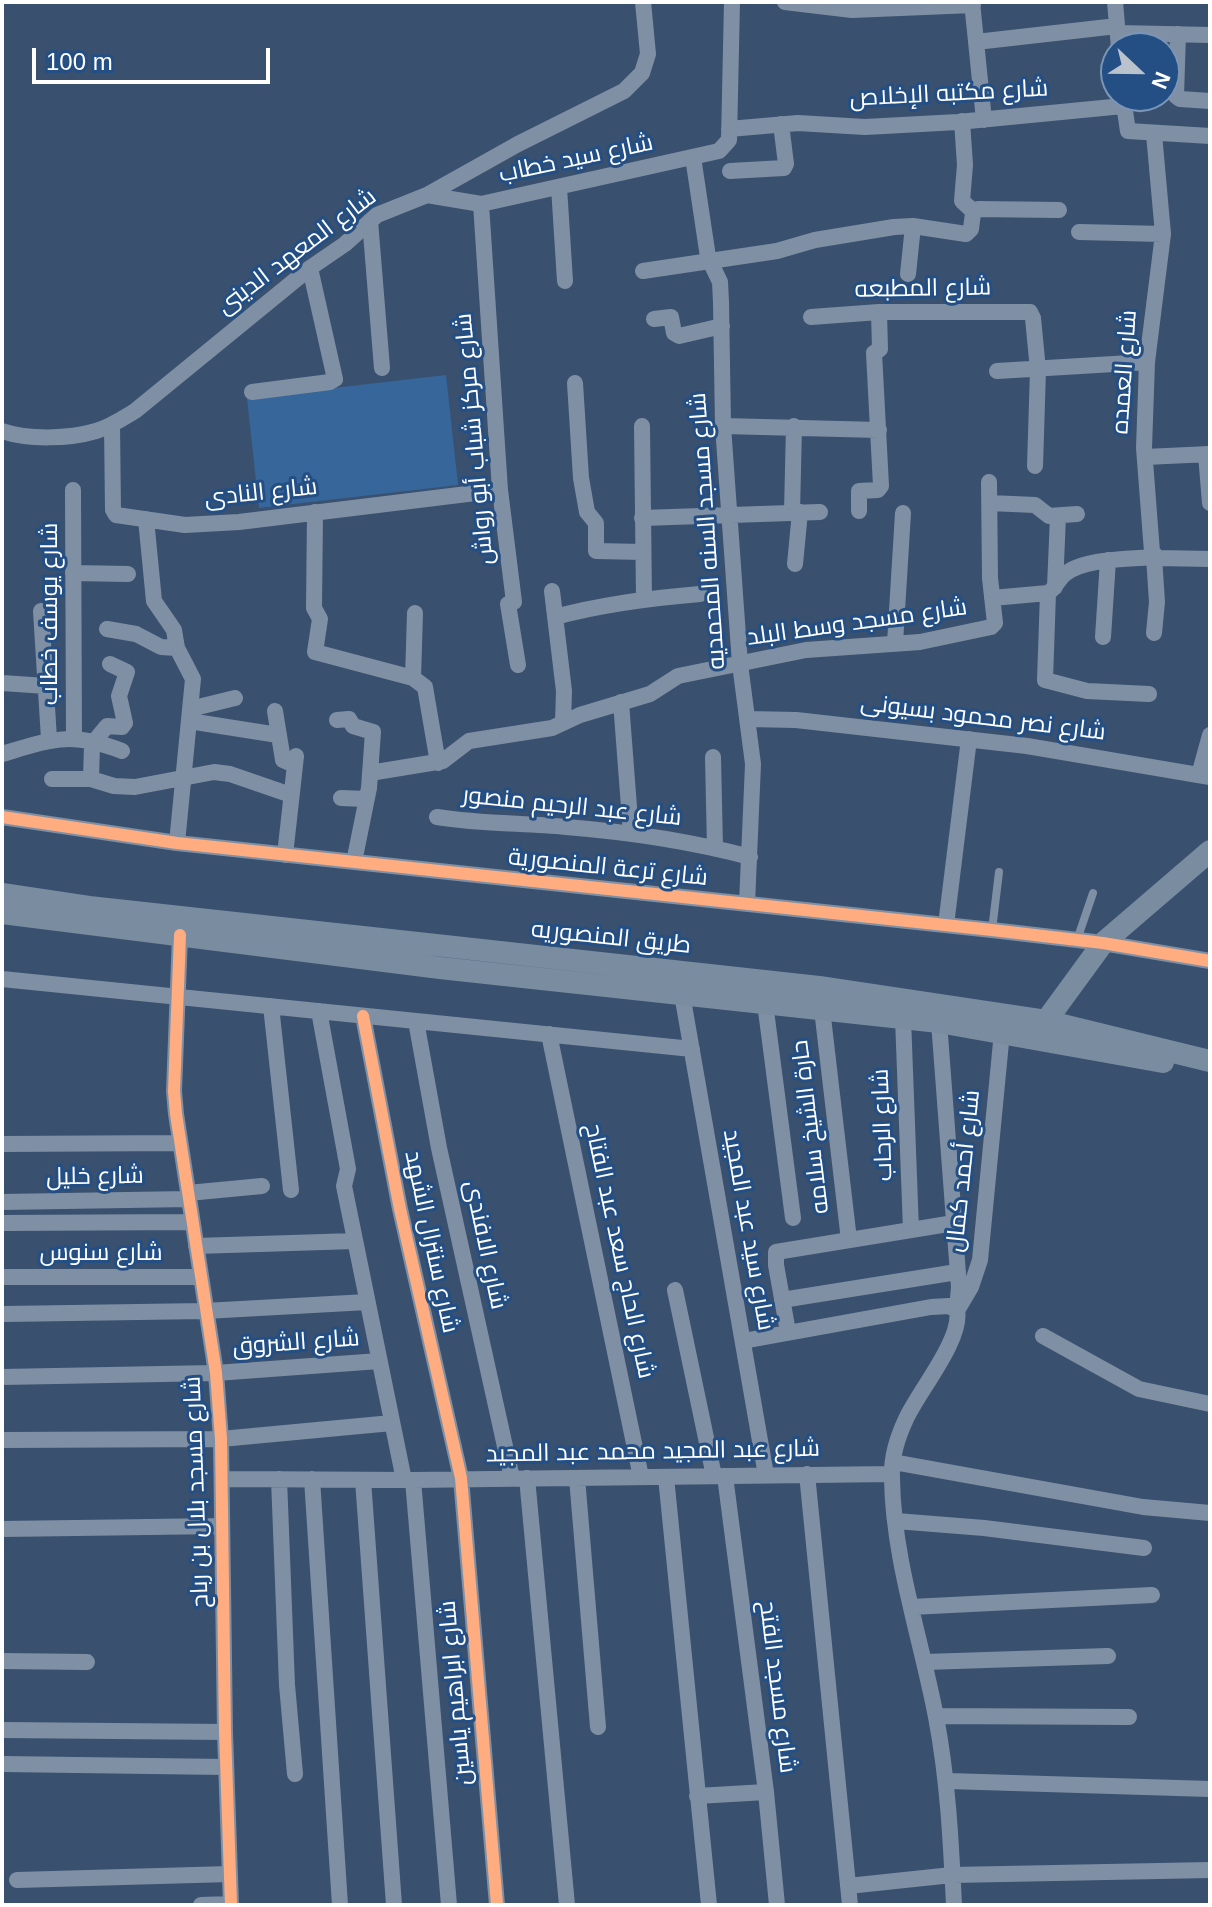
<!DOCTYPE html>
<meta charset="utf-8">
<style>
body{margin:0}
#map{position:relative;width:1212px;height:1907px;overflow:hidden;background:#39516f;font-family:Arial,sans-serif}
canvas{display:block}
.frame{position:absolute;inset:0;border:4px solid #fff;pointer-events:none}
.north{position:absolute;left:1100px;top:32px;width:80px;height:80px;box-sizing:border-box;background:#234f85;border:2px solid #7b95b6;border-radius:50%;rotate:112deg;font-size:22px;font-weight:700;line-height:32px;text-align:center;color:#fff}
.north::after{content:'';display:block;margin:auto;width:28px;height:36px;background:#bac2cd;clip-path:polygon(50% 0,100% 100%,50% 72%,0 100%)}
.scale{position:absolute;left:32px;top:48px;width:238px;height:36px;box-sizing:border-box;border:4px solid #fff;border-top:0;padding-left:10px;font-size:24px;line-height:28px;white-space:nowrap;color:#fff;-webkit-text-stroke:6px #234f85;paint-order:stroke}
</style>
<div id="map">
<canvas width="1212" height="1907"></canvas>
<div class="frame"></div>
<div class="north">N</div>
<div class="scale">100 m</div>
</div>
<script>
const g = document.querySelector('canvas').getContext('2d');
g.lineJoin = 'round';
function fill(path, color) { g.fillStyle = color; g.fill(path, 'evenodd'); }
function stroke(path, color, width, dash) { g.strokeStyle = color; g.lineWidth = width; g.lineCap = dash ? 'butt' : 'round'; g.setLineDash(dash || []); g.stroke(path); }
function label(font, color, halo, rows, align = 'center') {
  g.font = font + ' Arial,Cairo,sans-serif'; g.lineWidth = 6; g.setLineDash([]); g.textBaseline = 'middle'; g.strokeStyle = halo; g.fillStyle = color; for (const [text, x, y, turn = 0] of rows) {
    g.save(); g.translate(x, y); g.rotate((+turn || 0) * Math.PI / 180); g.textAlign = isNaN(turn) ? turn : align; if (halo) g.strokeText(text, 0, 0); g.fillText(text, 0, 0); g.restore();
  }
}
fill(new Path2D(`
 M446 375 458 485 259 508 247 398Z`), '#37669b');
stroke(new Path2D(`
 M992 930 999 872
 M1077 940 1093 893`), '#8090a4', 8);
stroke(new Path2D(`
 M785 2 852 10 973 5
 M972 2 984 120
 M1115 2 1119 48
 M1118 33 1210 35
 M1178 34 1176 96 1180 99 1210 101
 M976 42 1117 26
 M1123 98 1128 131 1210 136
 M962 121 965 165 962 201 974 212
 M729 129 798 123 865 127 958 122 1123 106
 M1154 134 1163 234 1147 362 1144 448 1152 552 1158 558 1210 559
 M693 157 708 257 720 282 721 302 723 426 740 664 753 764 747 904
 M730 171 784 168 786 164 781 124
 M559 187 565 281
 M427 195 481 204 719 151 729 140 732 2
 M481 204 500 490 514 602 508 604 518 665
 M370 221 382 368
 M1079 232 1163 234
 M643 271 777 251 815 240 894 227 913 226 966 234 971 229 973 213 978 209 1059 210
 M908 274 913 226
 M811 317 879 312H1030L1033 318 1038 370 1035 466
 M654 319 671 317 674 333 679 336 722 326
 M997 371 1147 362
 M575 383 581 478 587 512 596 523V551L643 552
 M252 392 330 382 335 379 310 268
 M112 425 113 510 116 515 123 516 185 525 239 522 500 490
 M642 426 644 599
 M723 426 879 430
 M2 431C28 440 69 439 96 431 110 427 122 419 135 411L310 268 345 244 377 215 427 195 518 144 624 91 642 73 648 54 643 2
 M1206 454 1210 503
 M1145 457 1210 454
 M73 490 74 738
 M990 503 1035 505 1049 516 1077 514
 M859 511V491L878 490 881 486 874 353 880 349 879 312
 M315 512 314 608 320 619 315 652 413 678
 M792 512 794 426
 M642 518 820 512
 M146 519 154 601 174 630 177 648 193 679 177 843
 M795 564 800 512
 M73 573 128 574
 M1055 587 1058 516
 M552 591 564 691 563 723
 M1048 593 1045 680 1087 691 1149 694
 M992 598 1048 593C1056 588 1058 579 1065 574 1084 558 1130 559 1154 557L1157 602 1154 633
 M41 611 49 739
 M415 613 413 678 425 687 438 763
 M555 617C603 604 651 598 700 594
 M107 629 136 634 161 647 177 648
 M1103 637 1108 560
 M895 643 903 513
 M2 683 46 686
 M621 702 631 833
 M190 709 235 698
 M275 711 283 760 294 765
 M748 719 796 720 1027 746 1210 777
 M337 720 349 719 353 726 373 732 369 788 354 862
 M189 721 278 735
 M2 754C53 739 70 731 122 751
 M713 757 715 848
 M370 773 443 761 469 741 552 728 580 715 650 694 678 676 806 650 920 642 991 627 995 623 990 578 989 482
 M1199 775 1210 735
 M52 779H91L114 786 135 787 214 772 230 774 291 795
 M91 779 92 744 107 726 122 727 125 723 119 696 127 672 110 664
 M341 798 366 799
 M2 817 177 843 992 930 1103 943 1210 961
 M437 817C480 824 523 823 566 827 629 832 690 841 750 857
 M285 855 296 756
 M946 925 969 739
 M180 935 174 1091 176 1114 216 1373 221 1439 225 1732 231 1905
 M2 979 692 1049
 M682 994 766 1475
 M765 1003 793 1218
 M271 1006 291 1190
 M822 1009 849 1240
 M319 1011 348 1169 344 1186 404 1480
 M363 1016 400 1209 461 1478 497 1905
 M903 1018 911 1230
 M416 1021 439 1148 512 1478
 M939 1022 959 1287 957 1310
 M549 1034 641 1477
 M2 1144 180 1143
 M188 1193 262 1186
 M2 1202 189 1199
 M2 1223 192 1222
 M196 1246 355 1241
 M2 1277H200
 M675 1290 714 1476
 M782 1300 957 1272
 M958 1309 971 1287 980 1260 1002 1032
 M4 1314 205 1311 367 1302
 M788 1332 776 1265V1252L954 1223
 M1043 1336 1139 1389 1210 1404
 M743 1341 931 1307 949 1306 957 1310C963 1339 918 1392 906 1419 898 1436 891 1458 892 1478 893 1559 921 1638 936 1717 948 1780 951 1842 954 1905
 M2 1377 216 1373 379 1361
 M2 1440 221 1439 392 1423
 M893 1462 1143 1507 1210 1513
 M807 1474 850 1905
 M725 1476 766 1792 777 1905
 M666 1477 709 1905
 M527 1478 567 1905
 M577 1478 598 1727
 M222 1479 413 1480 891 1474
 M279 1479 287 1685 295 1774
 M312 1479 340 1905
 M363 1480 394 1905
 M413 1480 449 1905
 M896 1521 984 1528 1144 1548
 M2 1529 222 1526
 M911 1607 1152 1595
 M2 1661 87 1662
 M925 1662 1108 1656
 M936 1716 1129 1717
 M2 1730 225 1732
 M2 1764 226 1767
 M948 1781 1210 1789
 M697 1796 766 1792
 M17 1880 230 1874
 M848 1886 952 1875 1210 1870
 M201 1905 231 1904`), '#8090a4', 16);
stroke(new Path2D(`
 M2 894 89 907 819 987 1046 1021 1210 1061
 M2 913 440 968 939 1022 1163 1062
 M1046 1021 1103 943 1210 851`), '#7a8ca0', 22);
stroke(new Path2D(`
 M2 817 177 843 992 930 1103 943 1210 961
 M180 935 174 1091 176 1114 216 1373 221 1439 225 1732 231 1905
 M363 1016 400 1209 461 1478 497 1905`), '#ffac80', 12);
label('24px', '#fff', '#234f85', [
 ["شارع مكتبه الإخلاص",949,94,-3],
 ["شارع سيد خطاب",576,159,-12],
 ["شارع المعهد الدينى",297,252,-37],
 ["شارع المطبعه",923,289,-1],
 ["شارع العمده",1125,372,-86],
 ["شارع مركز شباب أبو رواش",475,439,-95],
 ["شارع النادى",261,493,-6],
 ["شارع مسجد السنه المحمديه",708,531,-94],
 ["شارع يوسف خطاب",50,614,-90],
 ["شارع مسجد وسط البلد",857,623,-8],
 ["شارع نصر محمود بسيونى",983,718,7],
 ["شارع عبد الرحيم منصور",572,807,6],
 ["شارع ترعة المنصورية",608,868,6],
 ["طريق المنصوريه",611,938,6],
 ["شارع الرحاب",883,1125,-92],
 ["حارة الشيخ سلامه",811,1127,-97],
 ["شارع أحمد كمال",964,1171,-84],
 ["شارع خليل",95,1177,-1],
 ["شارع سيد عبد المجيد",748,1230,80],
 ["شارع سنترال الشهد",431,1242,78],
 ["شارع الافندى",485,1245,78],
 ["شارع الحاج سعد عبد الفتاح",619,1251,78],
 ["شارع سنوس",101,1253],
 ["شارع الشروق",296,1343,-4],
 ["شارع عبد المجيد محمد عبد المجيد",653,1452,-1],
 ["شارع مسجد بلال بن رباح",197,1492,-92],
 ["شارع مسجد الفتح",777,1687,83],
 ["شارع ابراهيم ياسين",456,1693,-95]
]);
</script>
